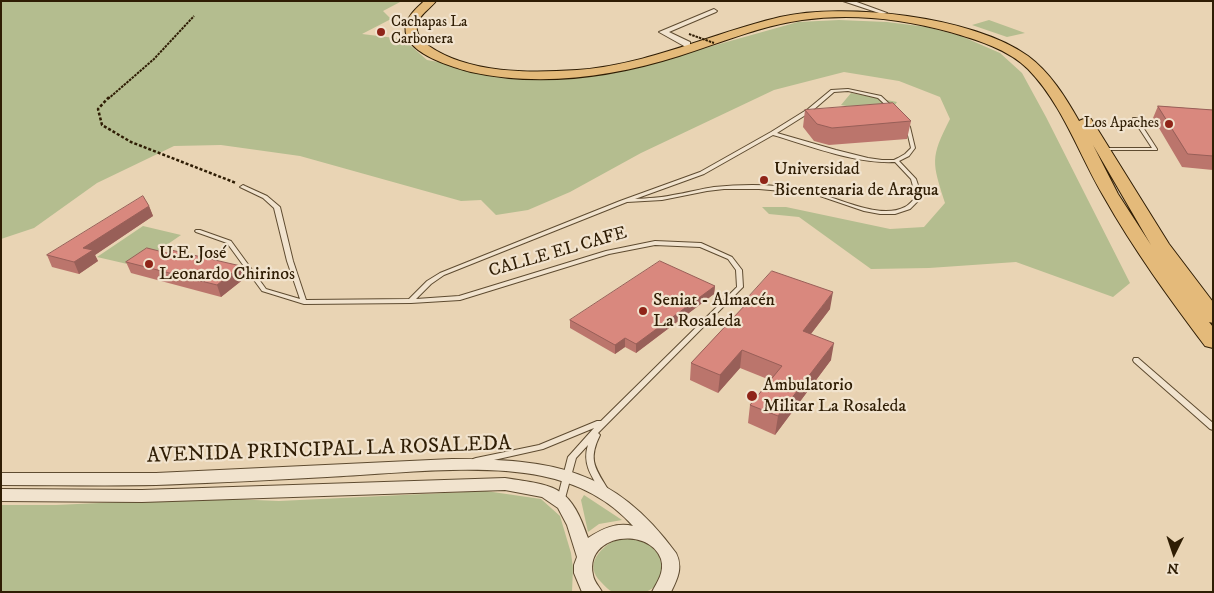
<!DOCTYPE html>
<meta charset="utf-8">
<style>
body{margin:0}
#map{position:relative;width:1214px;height:593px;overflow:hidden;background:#e9d4b4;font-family:"IM FELL DW Pica",serif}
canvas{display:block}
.frame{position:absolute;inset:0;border:2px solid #2f1d04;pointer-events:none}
.north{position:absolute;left:1149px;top:528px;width:50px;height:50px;-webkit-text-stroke:4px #f1e3ce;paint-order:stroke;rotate:184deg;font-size:14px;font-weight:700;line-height:20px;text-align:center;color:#2f1d04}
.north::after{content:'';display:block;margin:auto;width:18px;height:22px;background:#2f1d04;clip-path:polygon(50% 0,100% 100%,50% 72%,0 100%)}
</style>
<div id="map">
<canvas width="1214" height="593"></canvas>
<div class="frame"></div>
<div class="north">N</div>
</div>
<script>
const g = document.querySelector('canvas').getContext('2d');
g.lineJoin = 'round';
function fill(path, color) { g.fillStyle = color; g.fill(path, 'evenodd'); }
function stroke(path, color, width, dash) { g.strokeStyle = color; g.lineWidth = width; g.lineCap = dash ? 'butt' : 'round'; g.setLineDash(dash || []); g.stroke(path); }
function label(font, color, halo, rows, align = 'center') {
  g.font = font + ' "IM FELL DW Pica",serif'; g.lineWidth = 4.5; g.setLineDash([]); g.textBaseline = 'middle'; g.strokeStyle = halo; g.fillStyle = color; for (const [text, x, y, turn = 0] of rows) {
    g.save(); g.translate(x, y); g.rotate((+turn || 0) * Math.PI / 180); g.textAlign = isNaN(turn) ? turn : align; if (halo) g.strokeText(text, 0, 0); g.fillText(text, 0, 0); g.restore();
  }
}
fill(new Path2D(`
 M1 1H402L383 11 391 19 362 34 403 39 427 60 506 74 565 75 622 68 698 50 798 22 839 20 887 22 927 27 961 36 1000 53 1022 73 1046 117 1130 283 1113 297 1016 262 929 268 871 269 799 217 769 214 762 207H786L890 229 924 227 945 203C932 162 930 158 950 119L940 97 899 81 844 72 774 90 641 153 570 192 528 210 496 215 481 200 461 201 300 156 221 145 174 146 97 183 34 228 1 239Z
 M989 20 1025 33 1007 37 972 25Z
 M851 93 897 102 889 114 841 105Z
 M143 226 181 235 136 266 97 257Z
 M486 491 541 499 560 516 571 553 573 568 572 592H1V505H56L206 498 279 501Z
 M584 495 622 520 599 524 588 532 581 500Z
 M618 539C629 539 639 538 649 545 666 555 667 585 645 592 636 593 622 592 613 592 608 590 605 586 601 582 583 565 601 546 618 539Z`), '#b4bd8f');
const service = new Path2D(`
 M848 89 881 96 896 110 892 111 878 98 848 91 834 92 812 111 777 133 836 150 868 158 882 160H894L898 158 905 154 911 148 906 127 903 123 907 122 910 127 915 148 909 156 899 161 916 179 922 197 910 209 895 214H880L864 211 817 195 805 193 759 189H724L707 191 662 200 627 202 444 275 431 284 416 299 459 296 606 251 655 241 701 243 732 257 742 270 743 287 742 288 598 433 600 435C587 461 596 469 609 491L608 493 605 494 602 493C592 477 582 464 588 445L576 458 564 502 561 503 558 502 557 500 568 457 594 428 543 449 476 464 473 463 472 461 473 459 476 458 539 445 597 421H601L737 287 736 270 728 259 700 247 655 245 609 254 460 300 411 303 304 304 262 291 227 243 196 232 195 231 196 230H200L231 241 266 289 300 299 287 261 274 208 263 198 240 187 243 185 245 186 267 196 280 207 293 261 306 300 409 299 427 281 440 273 620 201 700 172 771 132 808 109 831 90ZM773 135C811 146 855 164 895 162L911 179 916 197C913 200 909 205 905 207 878 221 834 195 806 190 776 184 744 184 714 187 700 189 687 193 673 195 661 198 648 198 635 199L704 174Z
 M1133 118H1137L1157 149V150H1101V149L1103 148H1152L1133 119Z
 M1134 358H1138L1213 423V430L1210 429 1134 362 1133 360Z`);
const minor = new Path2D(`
 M843 1H854L887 13 882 14Z
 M714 9 717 11 716 12 669 32 690 42V46H684L659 32Z
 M452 459C551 459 614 468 676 553 683 567 678 578 671 592H652C657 582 665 572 661 559 649 526 584 534 593 575 594 582 599 586 602 592H582L574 573V565L577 557 567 525 558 508 542 497 505 490 142 502 1 501V489L142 490 505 478C556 486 570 485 588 538 602 529 616 522 633 526 609 499 577 483 542 476 478 463 393 474 327 477 270 480 213 483 156 485 105 486 53 485 1 485V473H156Z`);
const primary = new Path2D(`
 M424 1H436C430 9 420 14 417 24 415 33 422 42 429 46 470 74 530 73 577 70 648 65 712 33 780 17 844 2 973 16 1028 56 1050 72 1066 98 1079 121L1086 118 1091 119 1093 122 1169 244 1213 302V323L1209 322 1213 327V348L1205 346C1169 298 1134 250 1104 197 1079 155 1063 105 1028 69 1008 49 977 40 950 32 903 19 851 13 802 20 760 26 720 43 679 56 613 77 540 87 471 72 452 67 400 52 406 25 408 15 417 8 424 1ZM1093 145 1151 245 1118 194Z`);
stroke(service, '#5e4b30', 2);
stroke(minor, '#5e4b30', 2);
stroke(primary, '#2f1d04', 2);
stroke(new Path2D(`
 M108 99 154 59 194 16`), '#2f1d04', 2, [2.5, 1]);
stroke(new Path2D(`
 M109 97 98 109 102 125 131 142 236 183`), '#2f1d04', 2.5, [3, 2]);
fill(service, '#f1e3ce');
fill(minor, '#f1e3ce');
fill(primary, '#e4ba7a');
stroke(new Path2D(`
 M689 34 714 43`), '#2f1d04', 2, [2.5, 1]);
fill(new Path2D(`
 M1158 106 1213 110V170L1182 167 1153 118Z
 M805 110 911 121 907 139 829 145 814 141 803 127Z
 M149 206 153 216 95 255 98 261 79 274 52 267 47 255Z
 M126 262 245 278 221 297 131 273Z
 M715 286 714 294 636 353 625 347 615 354 570 328V320Z
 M744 302 830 309 811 334 831 360 775 435 748 423 750 405 770 380 740 368 718 393 690 380 691 363 744 307Z`), '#bb756c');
fill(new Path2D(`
 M149 206 153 216 95 255 98 261 79 274 74 262 83 248Z
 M241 266 245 278 221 297 217 285Z
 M715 286 714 294 636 353V344Z
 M833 292 830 309 800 348 803 331Z
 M625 338V347L615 354V345Z
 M834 343 831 360 775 435 778 416Z
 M742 350 740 368 718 393 720 375Z`), '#985f58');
const building = new Path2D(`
 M893 103 911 121 832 128 817 124 805 110Z
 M1158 106 1213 110V156L1188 154Z
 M143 196 149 206 83 248 93 250 74 262 47 255Z
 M147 248 167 253 171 250 241 266 217 285 126 262Z
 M660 261 715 286 636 344 625 338 615 345 570 320Z
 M772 271 833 292 803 331 834 343 778 416 750 405 782 366 742 350 720 375 691 363 747 303 744 302Z`);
fill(building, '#d9887e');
stroke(building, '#985f58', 1);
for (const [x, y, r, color] of [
 [381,32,5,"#8f2418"],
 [1169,124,5,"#8f2418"],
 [764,180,5,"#8f2418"],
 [149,264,5,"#8f2418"],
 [643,311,5,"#8f2418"],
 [752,396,6,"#8f2418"]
]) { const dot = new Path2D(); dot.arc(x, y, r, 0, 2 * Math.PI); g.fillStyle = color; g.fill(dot); stroke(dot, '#f1e3ce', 2); }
label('15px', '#2f1d04', '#f1e3ce', [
 ["Cachapas La",391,23],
 ["Carbonera",391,40],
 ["Los Apaches",1159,124,"right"]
], 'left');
label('18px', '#2f1d04', '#f1e3ce', [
 ["Universidad",774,170],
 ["Bicentenaria de Aragua",774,191],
 ["U.E. José",159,254],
 ["Leonardo Chirinos",159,275],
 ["Seniat - Almacén",653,301],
 ["La Rosaleda",653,322],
 ["Ambulatorio",763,386],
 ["Militar La Rosaleda",763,407]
], 'left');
label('18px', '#2f1d04', '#f1e3ce', [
 ["CALLE EL CAFE",558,253,-16]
]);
label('21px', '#2f1d04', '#f1e3ce', [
 ["AVENIDA PRINCIPAL LA ROSALEDA",329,451,-2]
]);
</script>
